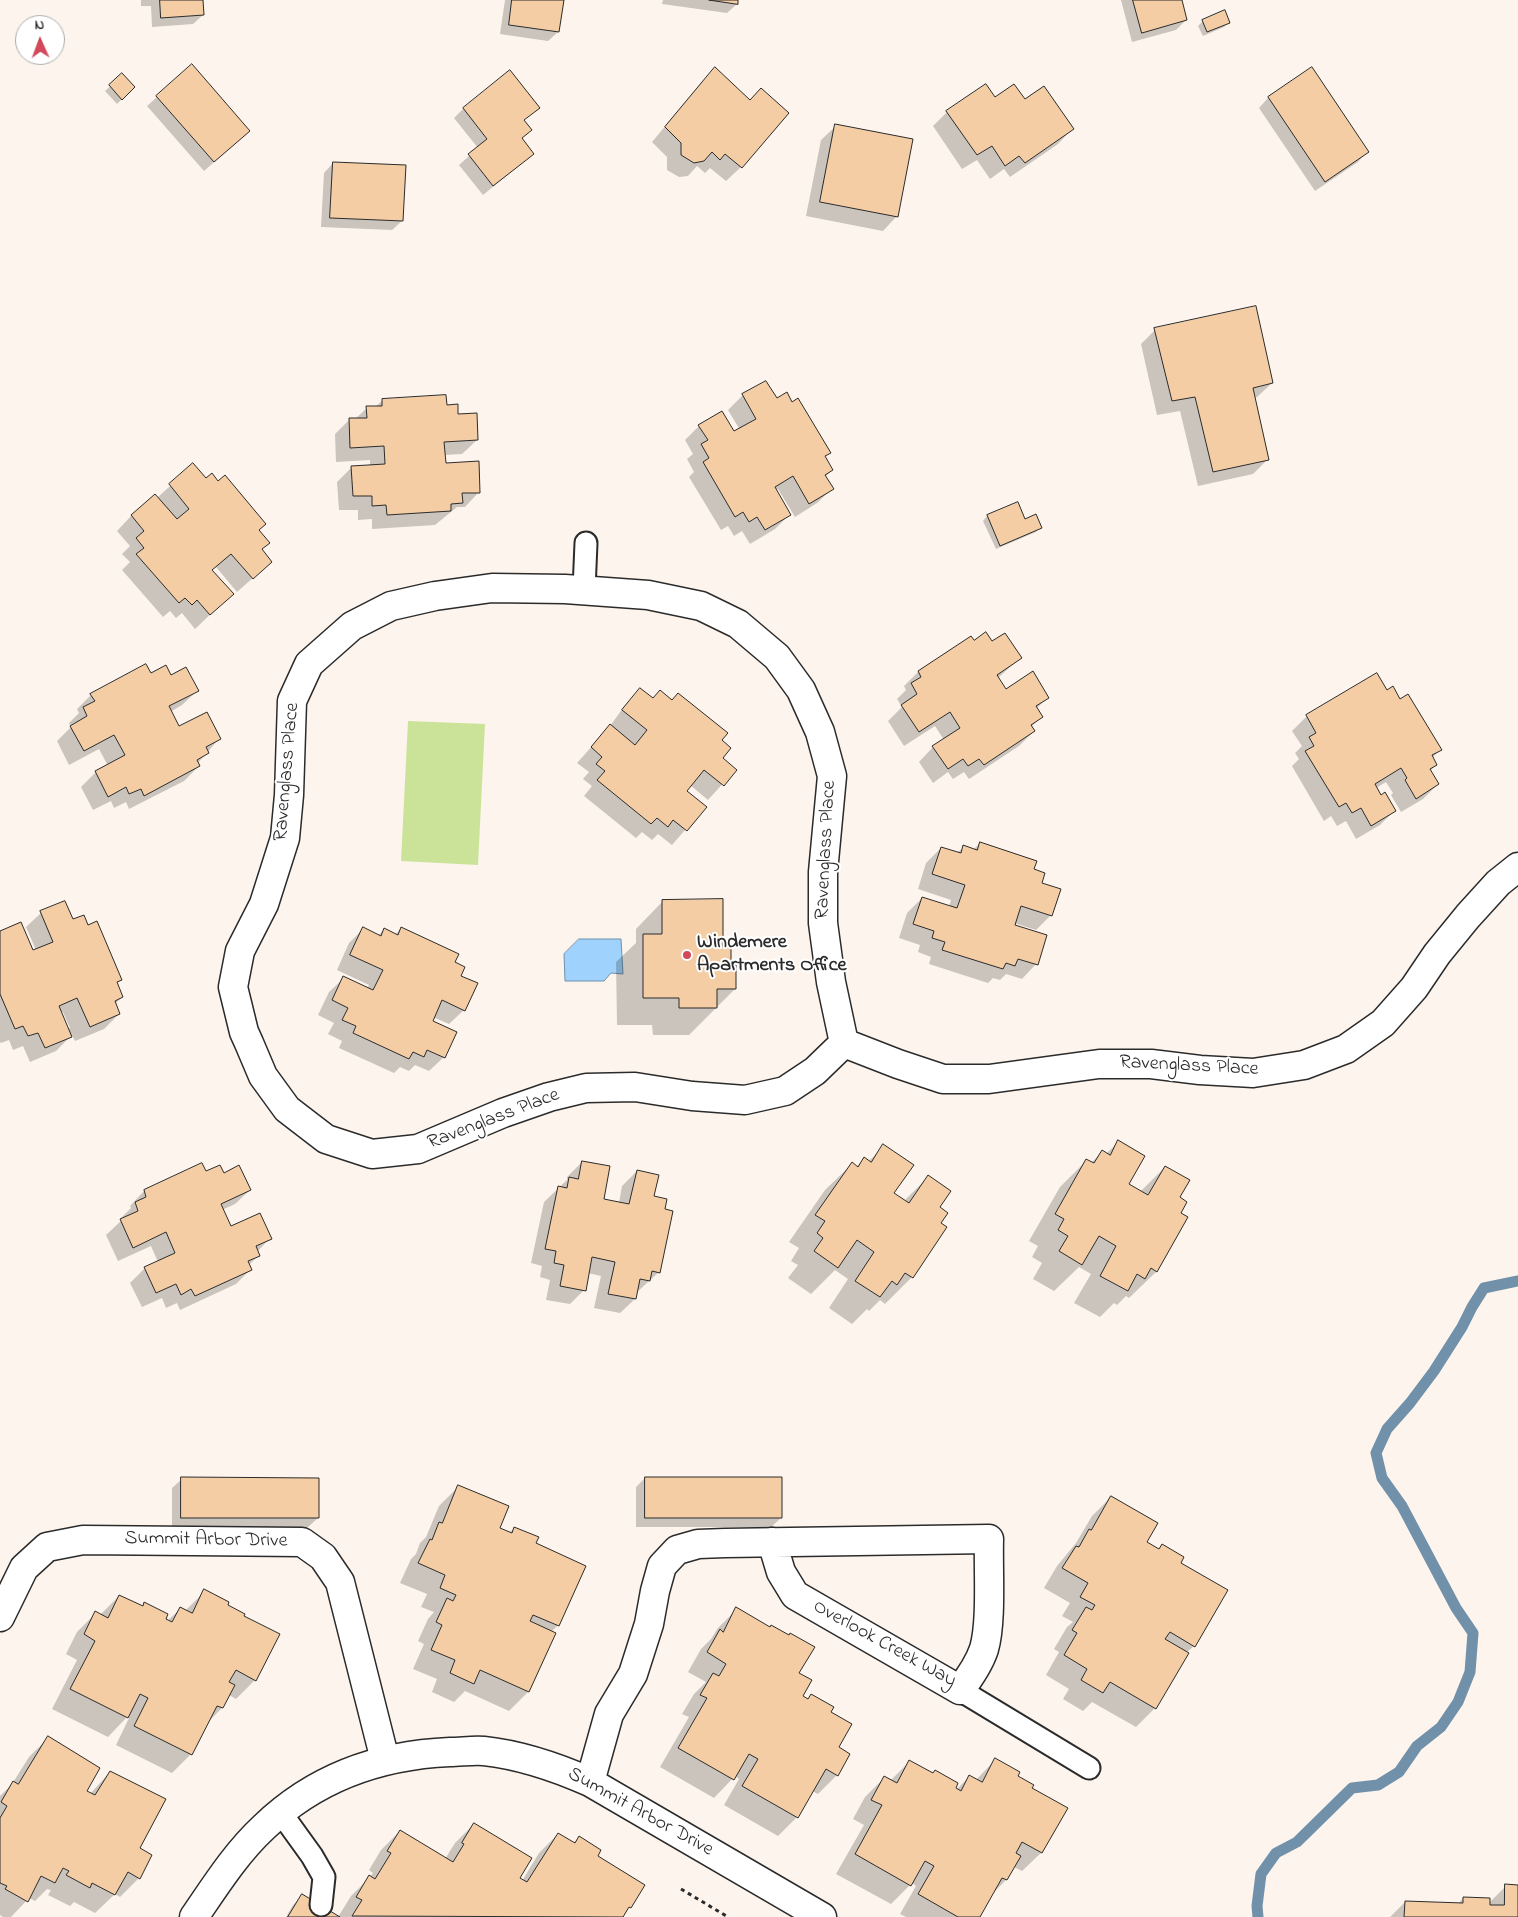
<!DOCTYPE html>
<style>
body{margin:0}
#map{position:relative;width:1518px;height:1917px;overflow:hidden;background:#fdf5ed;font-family:"Indie Flower",sans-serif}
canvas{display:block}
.north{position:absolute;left:15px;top:15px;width:50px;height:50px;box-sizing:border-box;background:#fff;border:1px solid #aaa;border-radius:50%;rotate:358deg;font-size:14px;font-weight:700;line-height:20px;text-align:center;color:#2b2b2b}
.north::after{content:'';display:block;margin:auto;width:18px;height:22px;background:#d1495b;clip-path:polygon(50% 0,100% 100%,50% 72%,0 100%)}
</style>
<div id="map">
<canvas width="1518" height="1917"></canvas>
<div class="north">N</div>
</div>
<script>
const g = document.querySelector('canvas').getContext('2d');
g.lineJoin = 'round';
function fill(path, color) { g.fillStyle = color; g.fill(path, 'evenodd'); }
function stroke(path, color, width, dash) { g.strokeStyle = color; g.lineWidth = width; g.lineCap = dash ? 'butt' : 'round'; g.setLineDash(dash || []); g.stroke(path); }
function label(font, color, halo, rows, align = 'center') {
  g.font = font + ' "Indie Flower",sans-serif'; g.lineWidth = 4; g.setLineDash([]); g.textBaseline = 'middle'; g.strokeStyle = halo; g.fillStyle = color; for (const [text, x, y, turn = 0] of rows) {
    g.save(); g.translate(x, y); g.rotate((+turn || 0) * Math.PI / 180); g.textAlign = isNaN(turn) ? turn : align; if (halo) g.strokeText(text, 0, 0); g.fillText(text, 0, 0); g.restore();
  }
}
fill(new Path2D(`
 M408 721 485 724 478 865 401 861Z`), '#cbe399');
const water = new Path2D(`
 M579 939H621L623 974 611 973 604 981H565L564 954Z`);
fill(water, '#9fd3fd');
stroke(water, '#7190a9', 1);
fill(new Path2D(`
 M141 0H202L203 15 193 24 152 27 151 6H141Z
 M505 0H563L558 32 548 41 500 34Z
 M663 0H737V4L727 13 662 4Z
 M1121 0H1180L1186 20 1176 30 1132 42Z
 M1203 21 1229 22 1224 27 1203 36 1198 26Z
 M715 69 749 101 761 89 741 167 726 181 710 168 705 173 697 166 688 176 679 177 667 170V157L652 142 701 83Z
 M1312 69 1367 152 1358 162 1315 191 1259 108 1268 98Z
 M122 75 134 87 117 104 105 91Z
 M157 97 249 131 204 171 147 106Z
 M994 99 1024 101 1072 129 1058 144 1010 177 1004 169 990 179 977 160 962 169 933 126 947 112Z
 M464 108H538L523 121 521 139 533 154 483 195 459 165 478 148 454 118Z
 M836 126 897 216 883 231 806 216 821 140Z
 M333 163 402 221 392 230 321 227 324 173Z
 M1155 330 1272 383 1257 397 1254 398 1267 460 1253 474 1198 486 1180 411 1157 415 1141 344Z
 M766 382 776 400 792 403 829 453 824 458 832 470 825 477 832 489 817 503 795 517 778 489 775 491 789 515 775 529 750 544 742 531 734 536 728 526 721 530 689 477 694 472 687 459 693 454 685 440 699 426 734 433 740 430 728 410 743 395Z
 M383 400 445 406 457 415 477 440 462 454 444 455V464L479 492 465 507H457L435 525 372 529V519L358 520V510H339L337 482 352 467 370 466V460L336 462 335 434 350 419H355L367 408 375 407Z
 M193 465 268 543 261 550 271 562 237 592 216 567 211 571 232 594 195 629 182 613 176 618 170 611 163 617 122 570 130 562 122 554 130 546 117 531 131 516 155 496 157 498Z
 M1017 503 1024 520 1040 527 1036 532 996 549 983 521 987 516Z
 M973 642 992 643 1020 658 998 678 1006 691 1048 697 1036 709 1041 717 1031 727 1034 731 1019 746 969 779 964 772 953 779 948 772 933 783 919 762 933 747 944 740 935 726 904 746 888 721 902 707 897 699 906 690 904 686 918 672Z
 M150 674 170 677 197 691 182 705 170 712 179 728 219 739 197 764 199 766 184 781 129 809 126 802 114 808 111 801 93 810 81 787 96 772 108 766 99 749 69 765 57 741 71 727 69 723 79 713 77 709 91 695Z
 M641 690 652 699 720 741 721 758 735 770 708 800 690 785 685 791 705 807 672 845 658 834 652 840 642 832 636 838 584 796 592 786 583 779 589 772 577 763 610 726 626 704Z
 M1387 692 1400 701 1440 750 1432 758 1436 765 1430 771 1438 784 1423 799 1401 812 1391 795 1393 793 1386 782 1376 788 1380 796 1395 810 1380 825 1356 839 1346 821 1337 826 1331 816 1324 821 1292 766 1299 759 1295 753 1302 746 1292 731 1307 716Z
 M980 843 1032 870 1040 884 1051 915 1036 930 1014 923 1013 926 1036 964 1022 979 1006 974 1000 980 993 978 988 983 929 964 931 957 918 952 920 945 899 938 907 913 922 898 949 907 951 900 918 889 926 863 941 848 957 853 964 847 973 850Z
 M662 902 722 948 730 964 735 989 689 1035H653L652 1025H617L616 962 636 943V929Z
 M41 913 73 921 87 927 120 980 116 983 122 997 115 1004 119 1014 104 1029 75 1041 72 1035 56 1051 30 1062 23 1046 13 1050 9 1040 1 1043 0 1042V932L32 952 36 950 26 927ZM63 1012 70 1028 67 1029 60 1013Z
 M401 928 454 963 459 976 464 1010 449 1024 433 1017 431 1021 444 1057 429 1071 415 1065 409 1071 400 1067 394 1073 339 1048 342 1041 328 1034 334 1023 318 1015 329 992 344 978 367 989 369 985 337 970 349 943 363 929 378 936 384 929 395 935Z
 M1118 1142 1127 1185 1140 1192 1165 1167 1178 1198 1179 1214 1187 1218 1156 1272 1129 1298 1126 1296 1117 1305 1114 1303 1100 1317 1074 1303 1091 1274 1079 1267 1054 1291 1033 1279 1042 1263 1032 1257 1038 1246 1029 1241 1060 1187 1087 1160 1091 1163 1102 1152 1106 1154Z
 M884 1146 893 1193 904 1201 928 1177 939 1207 912 1277 885 1304 880 1300 869 1311 867 1309 852 1324 829 1308 848 1279 835 1270 811 1294 788 1278 798 1265 791 1261 799 1248 789 1242 825 1190 852 1164 856 1167 864 1159 868 1162Z
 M582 1162 602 1200 619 1203 622 1186 637 1171 653 1197 664 1210 659 1272 636 1293 635 1299 620 1313 594 1308 601 1276 588 1273 584 1290 570 1304 546 1300 550 1280 540 1277 542 1266 531 1263 544 1202 567 1180V1177Z
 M202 1165 206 1173 223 1174 250 1190 235 1204 222 1210 231 1227 270 1238 257 1252 258 1256 249 1265 251 1269 236 1284 180 1310 177 1303 166 1308 162 1298 142 1307 130 1283 145 1268 158 1262 151 1246 118 1261 106 1235 122 1220 121 1218 131 1208 130 1206 144 1191Z
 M645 1478 781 1518 771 1527H636V1487Z
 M182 1479 318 1518 308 1527H172V1488Z
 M458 1487 499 1529 509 1533 514 1528 534 1544 558 1625 551 1632 554 1633 528 1692 509 1711 465 1691 454 1702 432 1692 437 1679 413 1669 424 1644 418 1641 428 1619 434 1612 421 1607 427 1594 400 1583 411 1559 416 1554 420 1543 426 1537 439 1506Z
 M1111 1497 1145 1543 1158 1550 1162 1546 1179 1563 1194 1646 1186 1653 1155 1708 1136 1727 1092 1702 1083 1711 1063 1699 1069 1689 1046 1675 1059 1652 1054 1649 1067 1627 1073 1622 1062 1616 1070 1603 1044 1588 1057 1566 1076 1543 1092 1516Z
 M205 1591 226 1606 255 1680 236 1699 229 1695 222 1708 207 1723 191 1754 172 1773 116 1745 129 1718 128 1716 108 1737 52 1709 77 1660 66 1654 77 1632 96 1613 100 1615 119 1596 141 1607 145 1604 167 1621 180 1609 186 1610Z
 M737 1609 798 1673 802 1696 807 1700 811 1695 838 1748 837 1775 818 1794 812 1791 797 1817 778 1836 724 1805 739 1779 735 1776 714 1798 660 1767 689 1717 682 1714 694 1694 706 1682 688 1672 701 1649 711 1639 718 1628Z
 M48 1738 85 1791 90 1794 110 1772 138 1849 139 1878 120 1897 115 1894 95 1913 74 1902 70 1906 48 1895 51 1890 47 1889 35 1901 29 1898 11 1917H3L0 1915V1796L12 1784 29 1757Z
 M995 1760 1031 1788 1042 1852 1022 1871 1014 1867 1006 1880 991 1895 978 1917H906L900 1914 916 1886 912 1883 891 1904 836 1874 864 1825 853 1819 865 1797 884 1778 890 1781 910 1761 956 1790 969 1777 976 1780Z
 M474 1824 518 1878 522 1881 539 1853 558 1834 573 1843 579 1838 596 1857 643 1885 622 1917H286L293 1905 303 1895 338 1917 351 1896 370 1877 373 1873 369 1870 381 1850 400 1831 445 1859 455 1843Z
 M1506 1886H1518V1917H1390L1405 1902 1458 1904 1463 1898 1489 1903Z`), '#0003');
stroke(new Path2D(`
 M1258 1917 1257 1906 1261 1874 1276 1853 1297 1842 1352 1788 1378 1785 1399 1772 1417 1746 1441 1727 1458 1702 1470 1672 1473 1633 1456 1608 1402 1506 1382 1478 1376 1453 1387 1429 1410 1403 1434 1371 1462 1327 1472 1307 1484 1288 1518 1281`), '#7190a9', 11);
const building = new Path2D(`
 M160 0H203L204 15 161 18Z
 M512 0H564L559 32 509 25Z
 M709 0H738V4Z
 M1133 0H1182L1187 20 1142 33Z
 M1225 10 1230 23 1207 32 1202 20Z
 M192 64 250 131 214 162 156 96Z
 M715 67 750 100 761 88 789 113 742 168 725 154 720 160 712 152 704 161 694 163 681 155V143L665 127Z
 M1312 67 1369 152 1325 182 1268 97Z
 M510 70 540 108 524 120 532 130 522 138 534 154 493 186 468 154 487 139 463 108Z
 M122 73 135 87 122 100 109 85Z
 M986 84 995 97 1014 84 1025 99 1044 86 1074 129 1025 163 1019 156 1005 166 992 146 977 155 946 111Z
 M835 124 913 139 898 217 820 202Z
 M333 162 406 165 403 221 330 218Z
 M1256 306 1273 383 1253 388 1269 460 1213 472 1195 397 1172 401 1154 328Z
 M766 381 777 398 787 392 792 402 798 398 831 453 825 456 833 470 825 475 834 489 809 504 793 476 775 487 791 515 765 530 757 517 749 522 743 512 735 517 703 462 709 458 701 444 708 440 698 425 722 411 734 431 756 419 742 394Z
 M446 395 447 405 458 404V414L477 413 478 440 444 442 446 463 479 461 480 493H462L463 503 451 504V511L387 515 386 505 372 506V496H353L351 466 385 464 384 446 350 448 349 418H367L366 406H382V399Z
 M193 463 206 478 212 473 218 481 225 475 266 524 259 530 270 543 262 549 272 562 253 579 231 554 212 570 234 594 210 615 197 600 192 605 185 598 179 603 136 554 144 548 136 538 144 531 131 515 155 494 177 519 189 509 169 484Z
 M1018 502 1025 519 1036 514 1042 528 1000 546 987 515Z
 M986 632 992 641 1005 633 1022 658 997 675 1006 689 1033 671 1049 698 1036 706 1043 717 1031 725 1035 731 984 765 979 759 968 766 963 759 948 769 932 746 960 728 950 712 919 732 901 705 917 694 911 683 921 677 918 671 971 636 974 640Z
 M146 664 151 673 166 665 171 675 186 667 199 691 169 706 179 726 207 712 221 739 206 747 209 753 197 760 200 766 144 796 141 789 129 794 126 787 108 797 95 771 125 755 114 735 84 751 70 726 87 716 83 707 95 701 90 694Z
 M1377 673 1387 690 1393 686 1400 699 1408 694 1442 750 1432 755 1437 765 1430 769 1439 784 1416 799 1405 780 1407 778 1401 768 1375 784 1381 795 1385 792 1396 811 1371 826 1361 808 1352 813 1346 803 1339 807 1305 751 1314 746 1309 737 1316 733 1306 715Z
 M640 688 653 698 660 690 672 700 678 693 728 733 722 740 731 748 723 758 737 770 724 786 704 770 687 791 707 807 687 831 673 820 668 827 657 818 651 824 597 780 605 771 596 764 602 757 591 747 610 724 635 745 647 730 622 710Z
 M980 842 1037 861 1034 869 1045 873 1042 883 1061 889 1052 916 1021 906 1015 925 1047 935 1038 965 1018 959 1015 966 1006 963 1003 969 942 950 945 942 932 938 934 931 913 924 922 897 957 908 965 885 932 874 941 847 961 853 963 845 977 850Z
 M723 899V947H731V963L736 965V989H717V1008H679V998H643V934H662V900Z
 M65 901 73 919 84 915 88 925 97 921 122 980 117 982 123 997 115 1001 120 1014 90 1027 77 998 59 1006 72 1037 45 1048 38 1033 28 1036 23 1026 15 1029 0 994V931L21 922 33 950 53 942 40 911Z
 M363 927 381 936 384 928 398 935 401 927 459 954 455 962 465 967 461 976 478 983 465 1011 442 1000 433 1021 457 1032 445 1058 427 1050 424 1057 413 1052 409 1059 353 1033 356 1026 342 1020 348 1008 332 1000 343 976 373 990 383 970 350 955Z
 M1118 1140 1145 1156 1129 1184 1148 1195 1165 1166 1190 1180 1180 1197 1187 1202 1181 1213 1188 1217 1157 1272 1151 1268 1145 1279 1137 1274 1128 1291 1100 1276 1116 1246 1099 1236 1082 1265 1059 1251 1068 1236 1058 1230 1064 1219 1055 1214 1086 1159 1094 1163 1102 1150 1110 1155Z
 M883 1144 914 1165 894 1193 909 1203 928 1175 951 1191 940 1207 948 1213 941 1223 947 1227 913 1278 905 1273 897 1285 892 1281 880 1297 855 1281 874 1252 857 1240 838 1268 814 1251 823 1238 817 1233 825 1221 815 1215 852 1162 858 1167 864 1157 871 1162Z
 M582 1161 610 1166 604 1199 629 1204 637 1170 659 1175 654 1196 667 1199 665 1209 673 1211 660 1273 652 1271 650 1281 640 1279 636 1299 608 1294 615 1262 592 1257 586 1291 560 1286 564 1265 554 1263 556 1251 545 1249 558 1186 567 1188 569 1177 578 1179Z
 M202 1163 206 1171 220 1165 224 1173 239 1165 251 1190 221 1204 231 1226 260 1213 272 1239 256 1246 260 1256 248 1261 252 1270 195 1296 191 1289 181 1295 176 1284 156 1293 144 1267 175 1253 166 1232 133 1248 120 1219 138 1211 135 1202 146 1197 144 1190Z
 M181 1477 319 1478V1518H181Z
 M645 1477H782V1518H645Z
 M458 1485 509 1506 500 1528 512 1533 514 1527 539 1537 536 1543 586 1566 559 1626 533 1615 530 1621 556 1633 529 1692 480 1670 474 1684 450 1673 455 1660 431 1650 442 1625 436 1622 447 1598 453 1601 456 1595 440 1588 445 1575 418 1563 430 1539 432 1540 439 1522 442 1523Z
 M1111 1496 1158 1523 1147 1542 1159 1549 1162 1544 1184 1557 1181 1563 1228 1590 1195 1647 1170 1632 1165 1639 1189 1653 1156 1709 1110 1682 1103 1693 1081 1680 1087 1669 1064 1655 1077 1633 1072 1630 1086 1607 1092 1610 1095 1605 1080 1597 1088 1583 1062 1568 1076 1546 1079 1547 1089 1529 1091 1530Z
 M204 1589 229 1602 228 1605 245 1614 244 1616 280 1634 256 1681 236 1670 229 1682 235 1685 223 1708 217 1706 192 1755 134 1726 148 1698 140 1694 128 1718 70 1689 95 1641 84 1634 95 1611 108 1618 119 1595 143 1606 144 1602 168 1614 166 1619 172 1622 180 1607 192 1613Z
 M736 1607 770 1627 771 1625 789 1635 790 1633 815 1647 799 1673 812 1680 803 1696 808 1699 811 1694 834 1707 831 1712 852 1724 839 1747 850 1754 838 1776 826 1769 798 1818 742 1786 758 1759 749 1754 734 1780 678 1748 707 1698 700 1695 713 1673 719 1676 726 1664 707 1652 720 1629 723 1632Z
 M48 1736 100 1768 87 1791 95 1795 110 1771 166 1799 140 1848 152 1855 140 1879 128 1872 115 1895 92 1883 90 1888 66 1875 69 1871 63 1868 55 1883 41 1876 28 1902 5 1889 7 1886 0 1883V1818L7 1806 1 1802 13 1781 18 1784Z
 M995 1758 1020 1772 1018 1776 1034 1785 1032 1788 1068 1808 1042 1853 1022 1842 1016 1853 1021 1856 1007 1880 1002 1878 980 1917H958L918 1894 934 1866 925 1861 911 1886 855 1854 882 1805 871 1800 884 1776 897 1783 909 1760 933 1773 935 1770 958 1783 956 1788 961 1791 969 1775 982 1782Z
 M474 1823 532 1858 520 1878 527 1882 558 1833 575 1843 579 1836 601 1850 598 1856 645 1885 631 1908 629 1907 623 1917 352 1916 362 1900 356 1897 369 1875 375 1879 391 1853 387 1851 400 1830 453 1862 464 1844 462 1843Z
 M1505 1884 1518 1885V1917H1404L1405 1901 1463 1903V1897L1490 1898V1905H1504Z
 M302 1894 340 1917H288Z`);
fill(building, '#f4cda4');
stroke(building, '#2b2b2b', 1);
const service = new Path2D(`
 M584 590 586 543
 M960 1690 1089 1768
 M281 1813 312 1856 324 1877 321 1905`);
const minor = new Path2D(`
 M492 588 565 589 648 595 701 606 738 624 777 657 801 690 820 732 832 776 823 872V923L831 982 844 1043 815 1071 785 1091 745 1100 692 1096 635 1087 586 1088 549 1097 503 1113 418 1149 372 1154 326 1139 287 1109 263 1076 249 1043 244 1032 233 987 240 951 264 904 285 838 289 795 292 701 309 664 352 626 391 606 435 596Z
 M844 1043 898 1064 943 1079H989L1099 1064H1151L1200 1070 1253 1073 1304 1065 1346 1049 1383 1023 1414 988 1437 954 1468 916 1498 883 1518 867
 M0 1617 24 1568 47 1547 83 1540 302 1542 323 1557 340 1582 385 1760
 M590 1782 609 1714 633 1674 649 1624 655 1591 662 1566 677 1550 698 1544 725 1543 989 1539C988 1570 992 1621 984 1649 979 1664 970 1677 960 1690L795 1595 781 1572 772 1542
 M194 1917C216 1885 236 1853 264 1827 315 1778 380 1755 450 1752 461 1752 473 1750 484 1751 521 1755 556 1767 590 1782L822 1917`);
stroke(service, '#2b2b2b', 25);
stroke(minor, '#2b2b2b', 31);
stroke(new Path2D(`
 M681 1889 728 1917`), '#2b2b2b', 3, [4, 4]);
stroke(service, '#fff', 21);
stroke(minor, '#fff', 28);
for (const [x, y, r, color] of [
 [687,955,5,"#d1495b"]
]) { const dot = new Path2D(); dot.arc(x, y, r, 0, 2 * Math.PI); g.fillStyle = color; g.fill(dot); stroke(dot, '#fff', 2); }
label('20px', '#2b2b2b', '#fff', [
 ["Ravenglass Place",288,772,-85],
 ["Ravenglass Place",827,850,-87],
 ["Ravenglass Place",1189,1067,3],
 ["Ravenglass Place",494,1120,-21],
 ["Summit Arbor Drive",206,1541,1],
 ["Overlook Creek Way",884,1645,29],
 ["Summit Arbor Drive",640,1813,29]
]);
label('bold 20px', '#2b2b2b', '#fff', [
 ["Windemere",697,944],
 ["Apartments Office",697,967]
], 'left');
</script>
